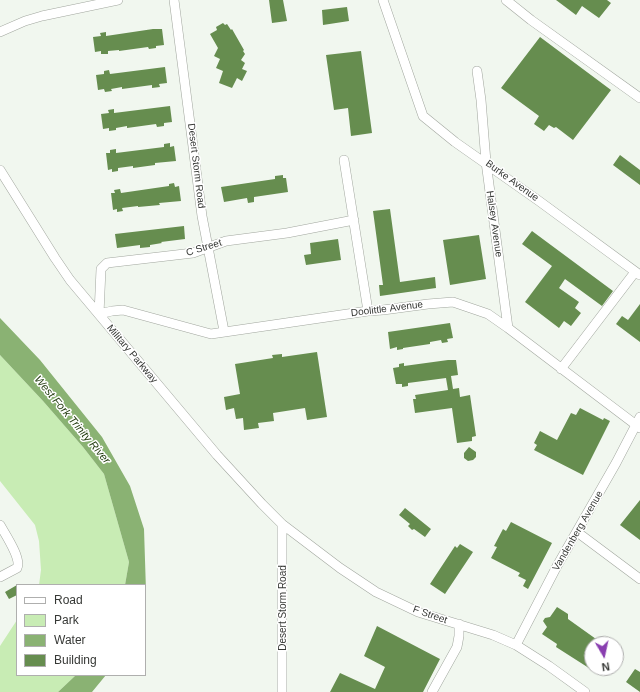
<!DOCTYPE html>
<style>
body{margin:0}
#map{position:relative;width:640px;height:692px;overflow:hidden;background:#f1f7ef;font-family:Helvetica,sans-serif}
canvas{display:block}
.legend{position:absolute;left:16px;top:584px;width:130px;height:92px;box-sizing:border-box;background:#fff;border:1px solid #afafae;margin:0;padding:5px 7px;list-style:none;font-size:12px;color:#363835}
.legend li{display:flex;align-items:center;gap:8px;height:20px}
.legend b{width:20px;border:1px solid #afafae}
.north{position:absolute;left:584px;top:636px;width:40px;height:40px;box-sizing:border-box;background:#fff;border:1px solid #afafae;border-radius:50%;rotate:171deg;font-size:11px;font-weight:700;line-height:16px;text-align:center;color:#363835}
.north::after{content:'';display:block;margin:auto;width:14px;height:18px;background:#893eb0;clip-path:polygon(50% 0,100% 100%,50% 72%,0 100%)}
</style>
<div id="map">
<canvas width="640" height="692"></canvas>
<ul class="legend">
<li><b style="height:5px;background:#fff"></b>Road</li>
<li><b style="height:11px;background:#c8ecb4"></b>Park</li>
<li><b style="height:11px;background:#8ab273"></b>Water</li>
<li><b style="height:11px;background:#668d4f"></b>Building</li>
</ul>
<div class="north">N</div>
</div>
<script>
const g = document.querySelector('canvas').getContext('2d');
g.lineJoin = 'round';
function fill(path, color) { g.fillStyle = color; g.fill(path, 'evenodd'); }
function stroke(path, color, width, dash) { g.strokeStyle = color; g.lineWidth = width; g.lineCap = dash ? 'butt' : 'round'; g.setLineDash(dash || []); g.stroke(path); }
function label(font, color, halo, rows, align = 'center') {
  g.font = font + ' Helvetica,sans-serif'; g.lineWidth = 3; g.setLineDash([]); g.textBaseline = 'middle'; g.strokeStyle = halo; g.fillStyle = color; for (const [text, x, y, turn = 0] of rows) {
    g.save(); g.translate(x, y); g.rotate((+turn || 0) * Math.PI / 180); g.textAlign = isNaN(turn) ? turn : align; if (halo) g.strokeText(text, 0, 0); g.fillText(text, 0, 0); g.restore();
  }
}
fill(new Path2D(`
 M0 355 43 401 83 447 104 474 129 562 125 585H39L41 570 39 541 35 525 0 481Z
 M17 620V675H76L58 692H0V646Z`), '#c8ecb4');
fill(new Path2D(`
 M0 318 40 360 102 437 130 486 144 529 146 591 145 596V585H125L129 562 104 474 83 447 43 401 0 355Z
 M76 675H106L92 692H58Z`), '#8ab273');
fill(new Path2D(`
 M269 0H283L287 21 272 23Z
 M556 0H607L611 3 599 18 582 6 576 15Z
 M347 7 349 21 323 25 322 10Z
 M223 23 225 25 227 24 231 30 232 29 244 50 243 51 245 54 241 60 245 63 242 69 247 71 242 81 237 78 232 88 219 83 223 71 216 68 220 59 214 56 218 48 210 34 217 30 216 27Z
 M153 29H162L164 45 156 46V48L149 49 148 47 119 51V50L108 51V54H101V51L95 52 93 37 101 36 100 33 106 32V36Z
 M540 37 611 90 573 140 556 127 554 128 549 125 544 131 534 124 539 116 501 88Z
 M361 51 372 133 351 136 348 108 334 110 326 55Z
 M165 67 167 83 159 84 160 87 152 88V85L122 89V87L111 89 112 91 105 92 104 89 98 90 96 75 104 74V71L109 70 110 74Z
 M170 106 172 122 164 123V126L157 127 156 124 127 128V126L116 128V130L109 131V128L103 129 101 114 109 113 108 110 114 109V113Z
 M170 143V147L174 146 176 161 155 163V165L133 168V166L118 168V171L112 172V169L108 170 106 153H110V150L116 149V153L164 147V144Z
 M620 155 640 170V185L613 165Z
 M283 175V178H286L288 192 254 197V202L248 203 247 198 224 202 221 187 275 179V176Z
 M174 183 175 187 179 186 181 201 159 203 160 205 138 207V206L122 208 123 211 117 212V209L113 210 111 193H115L114 190 120 189 121 193 169 186V184Z
 M390 209 400 282 435 277 436 288 380 296 379 285H383L373 211Z
 M184 226 185 239 161 242 162 243 150 245V247L140 248V245L117 248 115 234Z
 M532 231 613 291 602 306 565 279 559 288 579 302 575 308 581 313 571 326 564 321 559 328 525 302 552 266 522 244Z
 M479 235 486 279 450 285 443 240Z
 M338 239 341 260 306 265 304 255 311 254 310 243Z
 M640 304V342L616 324 622 316 628 320Z
 M450 323 453 338 447 339 448 342 442 343 441 340 430 342V344L403 348V349L397 350V347L390 349 388 332Z
 M317 352 327 417 307 420 305 408 273 413 274 421 258 423 259 428 244 430 243 418 236 419 234 408 226 410 224 397 240 394 235 364 273 358 272 355 282 354V357Z
 M448 360H456L458 375 451 376 453 389 459 388 460 397 470 395 476 436 472 437V441L457 443 452 408 415 413 413 399H416L415 395 448 390 446 378 408 383V386L402 387V384H396L393 368 399 367V364L404 363V366Z
 M580 408 603 420 604 418 610 421 583 475 534 450 537 445 534 443 540 431 557 440 571 413 576 415Z
 M469 447 476 452V457L473 460 468 461 464 458V453Z
 M640 500V540L620 525Z
 M405 508 431 529 425 537 414 529 412 530 408 526 410 524 399 515Z
 M511 522 552 543 528 589 523 586 526 580 518 576 520 573 491 558 497 547 494 546 503 529 506 531Z
 M460 544 473 552 445 594 430 584 455 546 457 548Z
 M17 585V595L9 599 5 592Z
 M557 607 568 614V619L603 644H592V670L556 647 557 644 542 634 547 627 543 621 545 618 550 617Z
 M377 626 440 659 423 692H330L340 673 375 689 385 667 364 656Z
 M635 669 640 672V692L626 682Z`), '#668d4f');
const minor = new Path2D(`
 M174 0 202 216 224 331
 M383 0 423 116 455 142 539 201 640 275
 M506 0 531 20 640 98
 M0 32 25 21 42 16 118 0
 M477 71 481 100 486 162 508 328
 M344 160 368 311
 M0 170 55 258 70 280 217 455 262 504 282 524 340 568 376 592 418 612 493 635 516 645 549 666 585 692
 M354 220 287 233 226 241 193 253 107 263 101 269 99 314 112 311 123 310 211 334 368 311 383 310 428 304 453 302 488 314 508 328 640 428
 M561 369 635 272
 M0 525C5 534 22 559 17 568L0 577
 M577 532 640 579
 M516 645 557 566 616 463 640 417
 M282 692V524
 M432 692 457 647 459 636V624`);
stroke(minor, '#a1a69e', 10);
stroke(minor, '#fff', 9);
label('10px', '#363835', '#fff', [
 ["Desert Storm Road",196,166,83],
 ["Burke Avenue",512,181,36],
 ["Halsey Avenue",494,224,82],
 ["C Street",204,248,-17],
 ["Doolittle Avenue",387,309,-7],
 ["Military Parkway",132,354,50],
 ["Vandenberg Avenue",578,531,-60],
 ["Desert Storm Road",283,608,-90],
 ["F Street",430,615,19]
]);
label('italic 11px', '#1d3709', '#fff', [
 ["West Fork Trinity River",72,420,50]
]);
</script>
